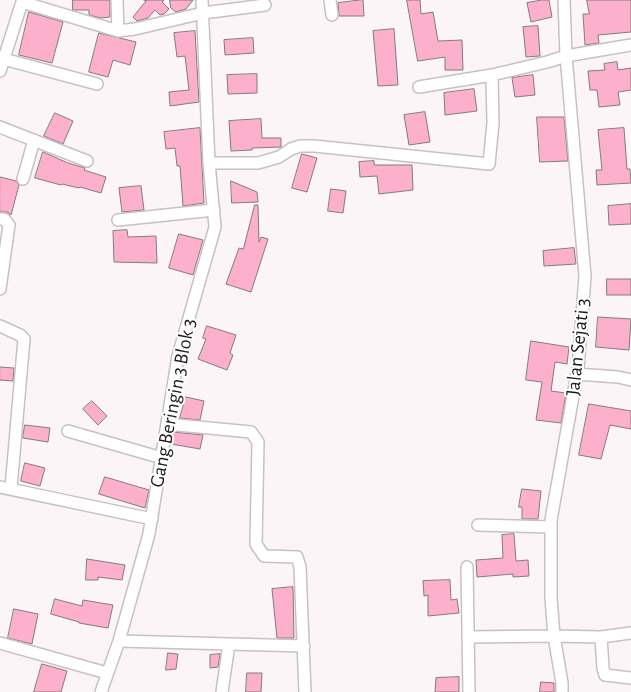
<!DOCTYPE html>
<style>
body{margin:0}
canvas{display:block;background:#fcf5f7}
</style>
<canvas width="631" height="692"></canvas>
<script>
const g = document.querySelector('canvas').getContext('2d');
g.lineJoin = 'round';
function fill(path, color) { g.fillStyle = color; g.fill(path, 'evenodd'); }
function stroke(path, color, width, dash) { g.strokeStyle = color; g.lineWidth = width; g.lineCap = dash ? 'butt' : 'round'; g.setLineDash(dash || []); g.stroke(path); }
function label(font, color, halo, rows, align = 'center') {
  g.font = font + ' "Alegreya Sans",sans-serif'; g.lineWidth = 4; g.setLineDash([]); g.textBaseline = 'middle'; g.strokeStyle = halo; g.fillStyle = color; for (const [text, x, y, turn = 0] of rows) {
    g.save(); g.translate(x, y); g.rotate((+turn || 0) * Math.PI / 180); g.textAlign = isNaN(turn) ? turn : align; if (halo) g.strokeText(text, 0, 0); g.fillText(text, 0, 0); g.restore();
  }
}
const building = new Path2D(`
 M73 0H110V17L101 18 89 15V10H73Z
 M144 0H164L162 2 169 9 164 14 160 15 155 10 148 18 137 21 133 17 146 1Z
 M170 0H193L186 9 176 12 171 8Z
 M363 0 364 16H339L338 3Z
 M407 0H420L421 14 433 12 438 41 462 40 463 70H445V57L418 61Z
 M542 0H549L552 17 531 22 527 3Z
 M587 0H631V32L598 35 599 43 585 45 583 14H589Z
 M29 12 63 22 52 63 19 55Z
 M538 26 540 56 526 57 523 27Z
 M394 29 398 85 378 86 373 31Z
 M195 31 199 102 170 106 169 92 189 90 185 56 177 57 174 33Z
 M99 33 136 42 130 65 113 60 108 77 89 72Z
 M253 38 254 53 225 55 224 40Z
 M617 62 618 70 631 68V90L618 92 620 105 599 107 597 90H590L588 71 605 70 604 64Z
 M257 74V93L228 94 227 75Z
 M533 75 535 95 515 97 512 78Z
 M474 89 477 111 445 115 444 93Z
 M425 112 430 142 409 145 404 115Z
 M55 113 73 121 63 144 44 136Z
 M537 117H564L568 161 540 162Z
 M261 119 262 138H281V147L252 148V150L231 151 229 121Z
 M200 128 204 203 183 206 180 166H177L175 148 166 149 164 132Z
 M624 128 627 169H630L631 183 597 185 596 170H602L598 130Z
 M43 152 68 163 85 168 84 170 106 177 101 193 80 187 79 188 62 184 61 185 35 178Z
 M302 154 317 158 307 192 292 188Z
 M374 161V165H412L413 190 379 194 377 176 360 177 359 162Z
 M0 177 16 181 19 185 11 215 7 212H0Z
 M231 181 257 192 258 202 232 203Z
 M141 186 144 210 122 212 119 188Z
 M331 189 346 191 343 213 328 211Z
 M631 204V224L609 225 608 206Z
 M255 205H258L259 242 261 237 268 239 251 292 226 284 239 248 243 249Z
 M127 230 128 237 156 236 157 263 114 262 113 231Z
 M179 234 203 240 193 275 169 268Z
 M574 248 576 264 544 266 543 251Z
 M607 279H631V295H607Z
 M598 317 631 319 629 350 596 347Z
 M207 326 236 335 230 353 233 355 227 370 198 359 206 339 203 338Z
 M531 341 569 347 567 364 555 362 551 391 566 393 561 423 536 420 542 382 526 380Z
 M0 367 14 368 13 381 0 380Z
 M186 397 204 401 200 420 180 418Z
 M92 401 107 416 98 425 83 409Z
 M589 404 631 411V429L610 425 601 459 579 455Z
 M25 425 50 428 48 442 23 438Z
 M173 432 203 435 200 449 171 444Z
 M25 463 45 468 40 486 21 481Z
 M105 477 149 490 145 508 99 494Z
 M522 489 541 491 538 519H522V507H519Z
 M514 534 516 561 528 560 529 576 513 577V574L477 577 476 560 503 558 502 535Z
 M87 559 125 565 122 580 98 577V580H86Z
 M450 580 451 600 457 599 459 613 428 616V595L424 596 423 581Z
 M293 587 294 638H277L272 589Z
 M55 599 82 606 83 600 113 605 108 628 79 623V622L51 614Z
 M14 609 38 614 32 644 8 638Z
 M168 653 178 654 176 669 166 670Z
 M220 654 218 667 210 668V655Z
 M42 664 67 671 61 692H34Z
 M247 673H262L261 692H246Z
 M459 677V692H435L436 678Z
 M541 682 554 683V692H540Z`);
fill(building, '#fcb0cc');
stroke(building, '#827b7d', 1);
const minor = new Path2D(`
 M117 0 118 31
 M330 0 332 15
 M0 58 97 84
 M0 71 22 2 118 31 135 29 203 13 265 5
 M419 87 492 75 547 62 566 56 631 45
 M0 127 87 161
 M209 163H258L279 157 291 149 300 146H314L489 164 493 123 492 75
 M23 179 34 140
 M0 219H4L9 225 0 289
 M118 220 214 210
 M0 326 20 335 24 339 11 488
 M577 374 618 377 631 380
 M167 424 251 432 258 442 256 544 264 556 297 557 300 567 305 692
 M68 431 162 458
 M0 487 152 519
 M478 525 551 527
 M467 567 469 692
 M468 637 554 636 601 637 631 633
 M601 637 603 668 605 675 631 678
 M119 641 304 646
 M0 643 107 673
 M101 692 119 641 149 534 178 356 215 227 209 163 202 0
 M222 692 229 644
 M562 692V683L554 636 551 598V520L578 368 585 276 566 56 564 0`);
stroke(minor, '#c8c1c3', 14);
stroke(minor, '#fff', 11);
label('20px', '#1d1b1b', '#fff', [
 ["Jalan Sejati 3",578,347,-84],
 ["Gang Beringin 3 Blok 3",173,403,-79]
]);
</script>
